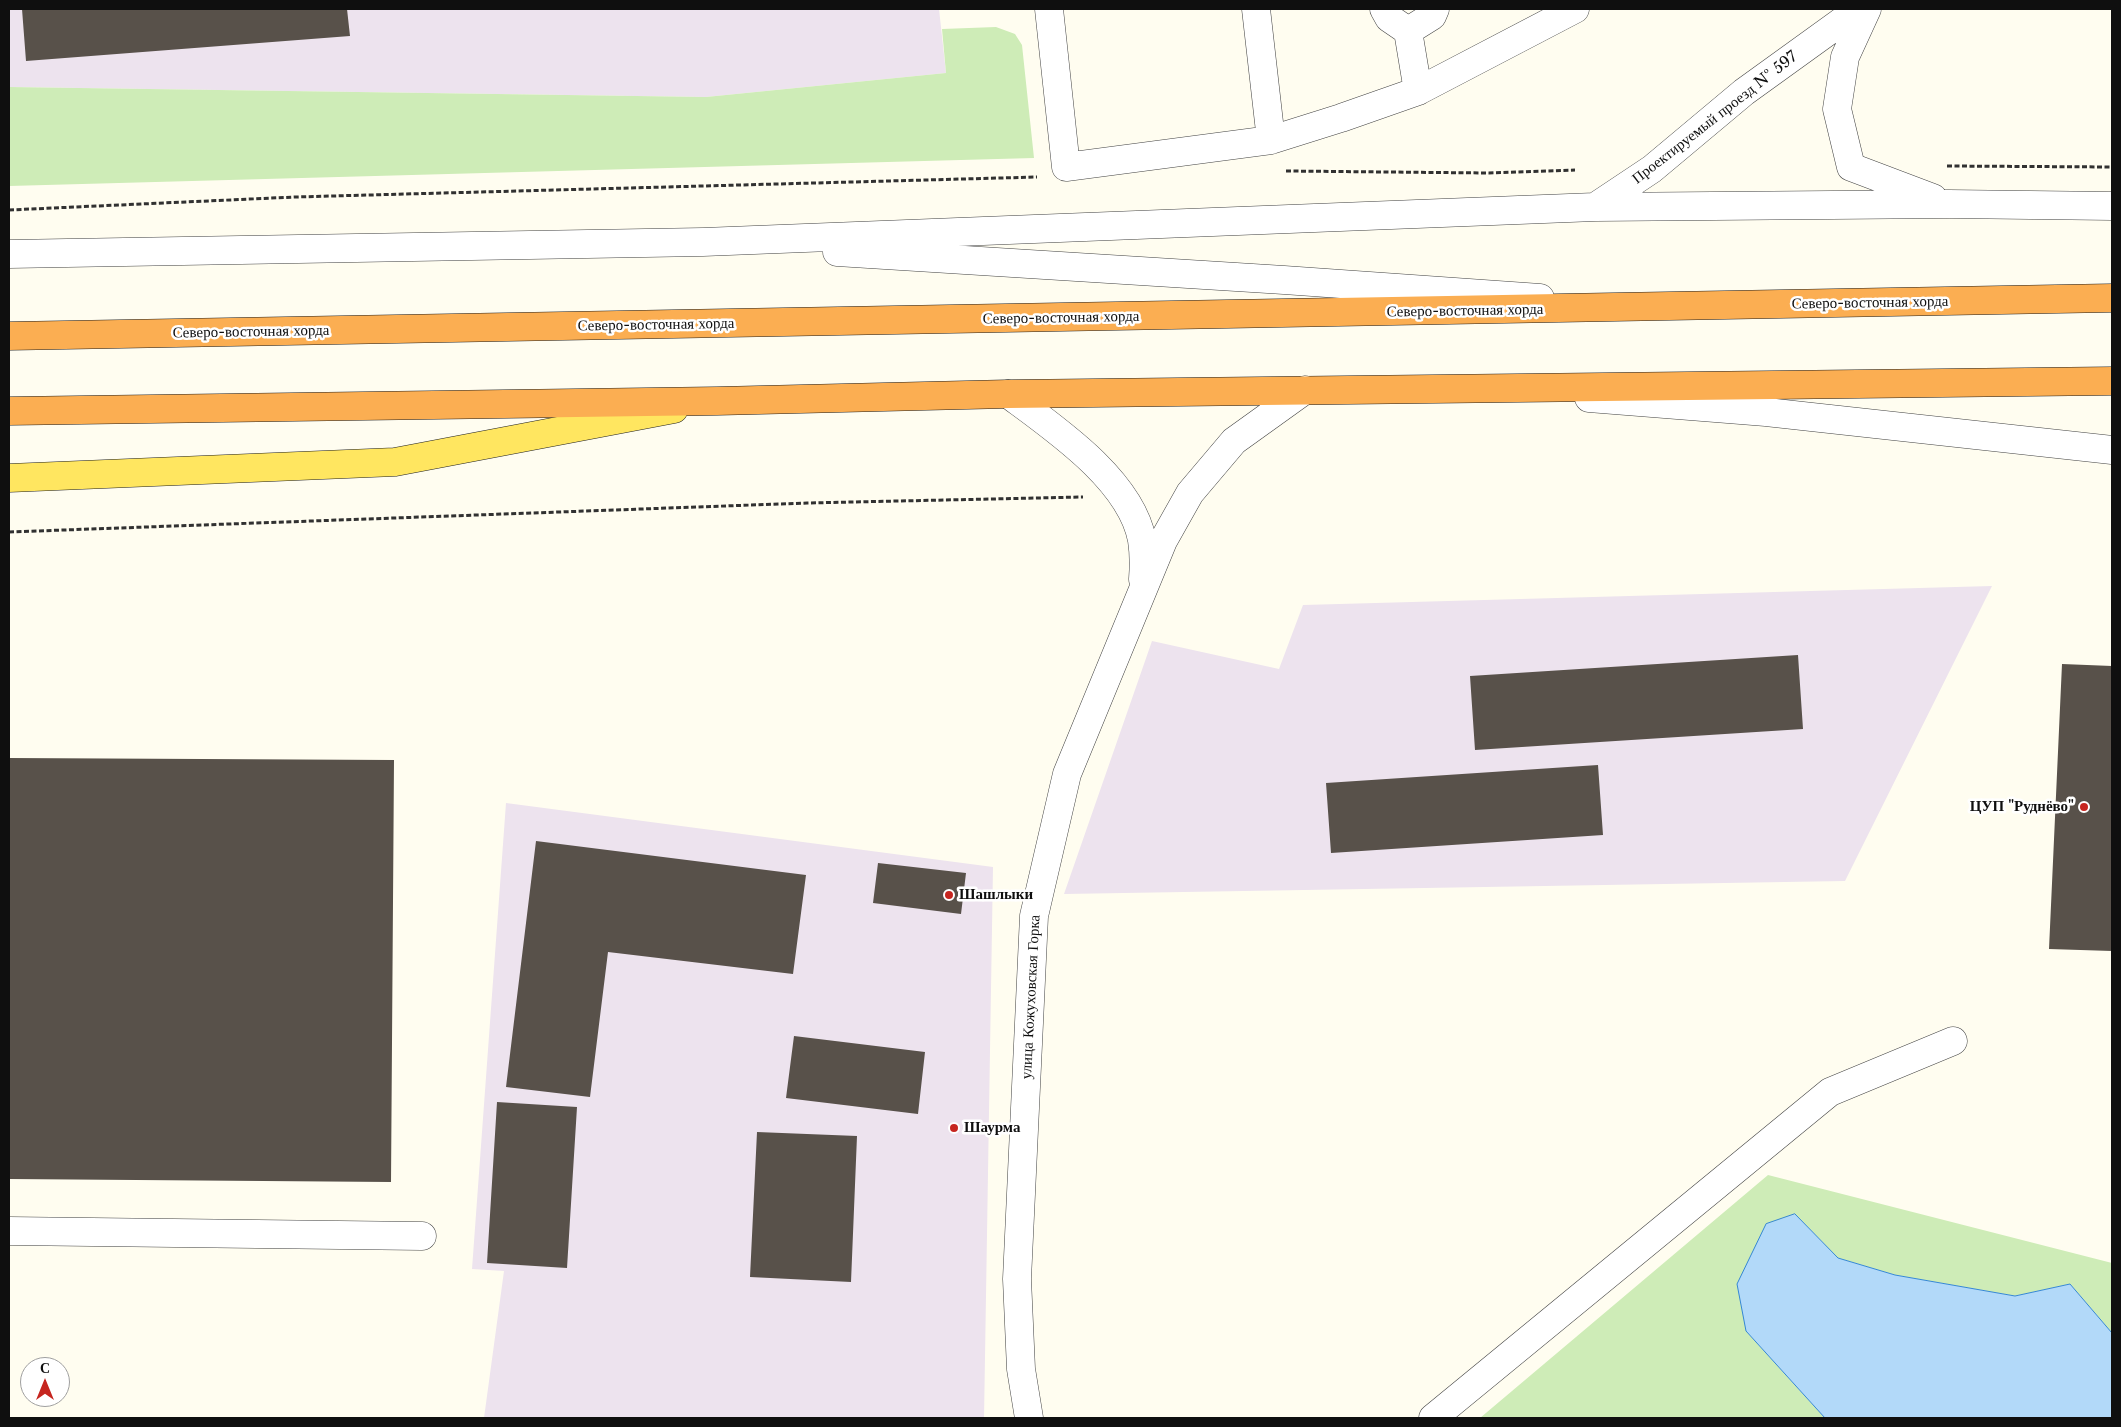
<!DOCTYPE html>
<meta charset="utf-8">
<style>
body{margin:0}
#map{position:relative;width:2121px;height:1427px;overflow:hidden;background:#fffdf0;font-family:"Libre Baskerville",serif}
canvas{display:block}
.frame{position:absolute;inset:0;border:10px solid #0f0f0f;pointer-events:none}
.north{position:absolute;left:20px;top:1357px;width:50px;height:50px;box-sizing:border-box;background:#fff;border:1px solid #9f9f9f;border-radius:50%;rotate:0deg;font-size:14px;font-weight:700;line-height:20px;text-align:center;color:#0f0f0f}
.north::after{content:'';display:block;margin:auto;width:18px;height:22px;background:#c6251f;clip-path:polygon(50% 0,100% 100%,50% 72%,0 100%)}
</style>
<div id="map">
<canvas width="2121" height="1427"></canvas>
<div class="frame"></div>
<div class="north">С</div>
</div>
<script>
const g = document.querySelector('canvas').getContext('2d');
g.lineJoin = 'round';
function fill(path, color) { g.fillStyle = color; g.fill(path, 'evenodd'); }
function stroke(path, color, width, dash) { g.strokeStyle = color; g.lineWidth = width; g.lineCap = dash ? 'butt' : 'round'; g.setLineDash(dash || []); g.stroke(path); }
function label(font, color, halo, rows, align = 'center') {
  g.font = font + ' "Libre Baskerville",serif'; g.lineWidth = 5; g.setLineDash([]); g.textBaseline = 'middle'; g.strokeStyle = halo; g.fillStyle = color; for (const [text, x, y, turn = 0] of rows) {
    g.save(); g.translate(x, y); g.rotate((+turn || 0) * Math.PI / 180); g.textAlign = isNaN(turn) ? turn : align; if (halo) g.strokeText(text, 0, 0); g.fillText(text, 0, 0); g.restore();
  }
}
fill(new Path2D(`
 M9 9H939L946 73 706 97 9 87Z
 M1992 586 1845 881 1064 894 1152 641 1279 669 1303 605Z
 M506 803 993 867 984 1418H484L504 1271 472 1269Z`), '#ede3ee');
fill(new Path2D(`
 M996 27 1015 34 1022 45 1034 158 9 186V87L706 97 946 73 942 29Z
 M1768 1175 2112 1263V1333L2070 1284 2015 1296 1895 1275 1838 1258 1795 1214 1746 1331 1825 1418H1480Z`), '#ceecb7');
const water = new Path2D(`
 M1795 1214 1838 1258 1895 1275 2015 1296 2070 1284 2112 1333V1418H1825L1746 1331 1737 1284 1766 1224Z`);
fill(water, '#b2d9f9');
stroke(water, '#3587d4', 1);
fill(new Path2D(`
 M22 9H347L350 36 26 61Z
 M1798 655 1803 729 1475 750 1470 676Z
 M2062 664 2112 666V951L2049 949Z
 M9 758 394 760 391 1182 9 1179Z
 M1598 765 1603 835 1331 853 1326 783Z
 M536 841 806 875 793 974 608 952 590 1097 506 1087Z
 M878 863 966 873 961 914 873 903Z
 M794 1036 925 1052 918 1114 786 1098Z
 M497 1102 577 1107 567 1268 487 1263Z
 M757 1132 857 1136 851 1282 750 1277Z`), '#58514a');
const minor = new Path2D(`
 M1049 9 1066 167 1271 140 1341 118 1418 91 1575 9
 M1256 9 1271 140
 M1384 9 1389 18 1408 31 1418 91
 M1867 9 1845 57 1837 109 1851 167 1933 198
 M1408 31 1432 16 1435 9
 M1595 207 1652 169 1744 92 1859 9
 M837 252 1284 280 1540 298
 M9 254 703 242 1595 207 1949 204 2112 206
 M1008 394C1054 428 1131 480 1142 540 1144 553 1144 566 1143 579
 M1589 398 1766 412 2112 450
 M9 1231 422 1236
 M1029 1418 1021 1369 1017 1279 1034 916 1067 774 1163 541 1190 493 1234 441 1305 390
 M1433 1418 1830 1092 1953 1041`);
const major = new Path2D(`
 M9 478 395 462 674 409`);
const highway = new Path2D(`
 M9 336 2112 298
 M9 411 717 401 1008 394 2112 381`);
stroke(minor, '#424242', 29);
stroke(major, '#202020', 29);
stroke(highway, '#202020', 29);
stroke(new Path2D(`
 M1947 166 2112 167
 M1286 171 1489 173 1575 170
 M9 210 295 197 1037 177
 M9 532 807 503 1083 497`), '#313131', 3, [5, 2.5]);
stroke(minor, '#fff', 28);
stroke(major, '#ffe660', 28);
stroke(highway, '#fbae52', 28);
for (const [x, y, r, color] of [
 [2084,807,5,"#c6251f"],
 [949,895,5,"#c6251f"],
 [954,1128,5,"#c6251f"]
]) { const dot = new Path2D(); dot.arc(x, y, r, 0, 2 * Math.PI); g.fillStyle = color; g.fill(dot); stroke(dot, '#fff', 2); }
label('15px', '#0f0f0f', '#fff', [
 ["Проектируемый проезд № 597",1715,118,-38],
 ["Северо-восточная хорда",1870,303,-1],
 ["Северо-восточная хорда",1465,311,-1],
 ["Северо-восточная хорда",1061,318,-1],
 ["Северо-восточная хорда",656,325,-1],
 ["Северо-восточная хорда",251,332,-1],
 ["улица Кожуховская Горка",1031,997,-87]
]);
label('bold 15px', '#0f0f0f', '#fff', [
 ["ЦУП \"Руднёво\"",2074,807,"right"],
 ["Шашлыки",959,895],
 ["Шаурма",964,1128]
], 'left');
</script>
